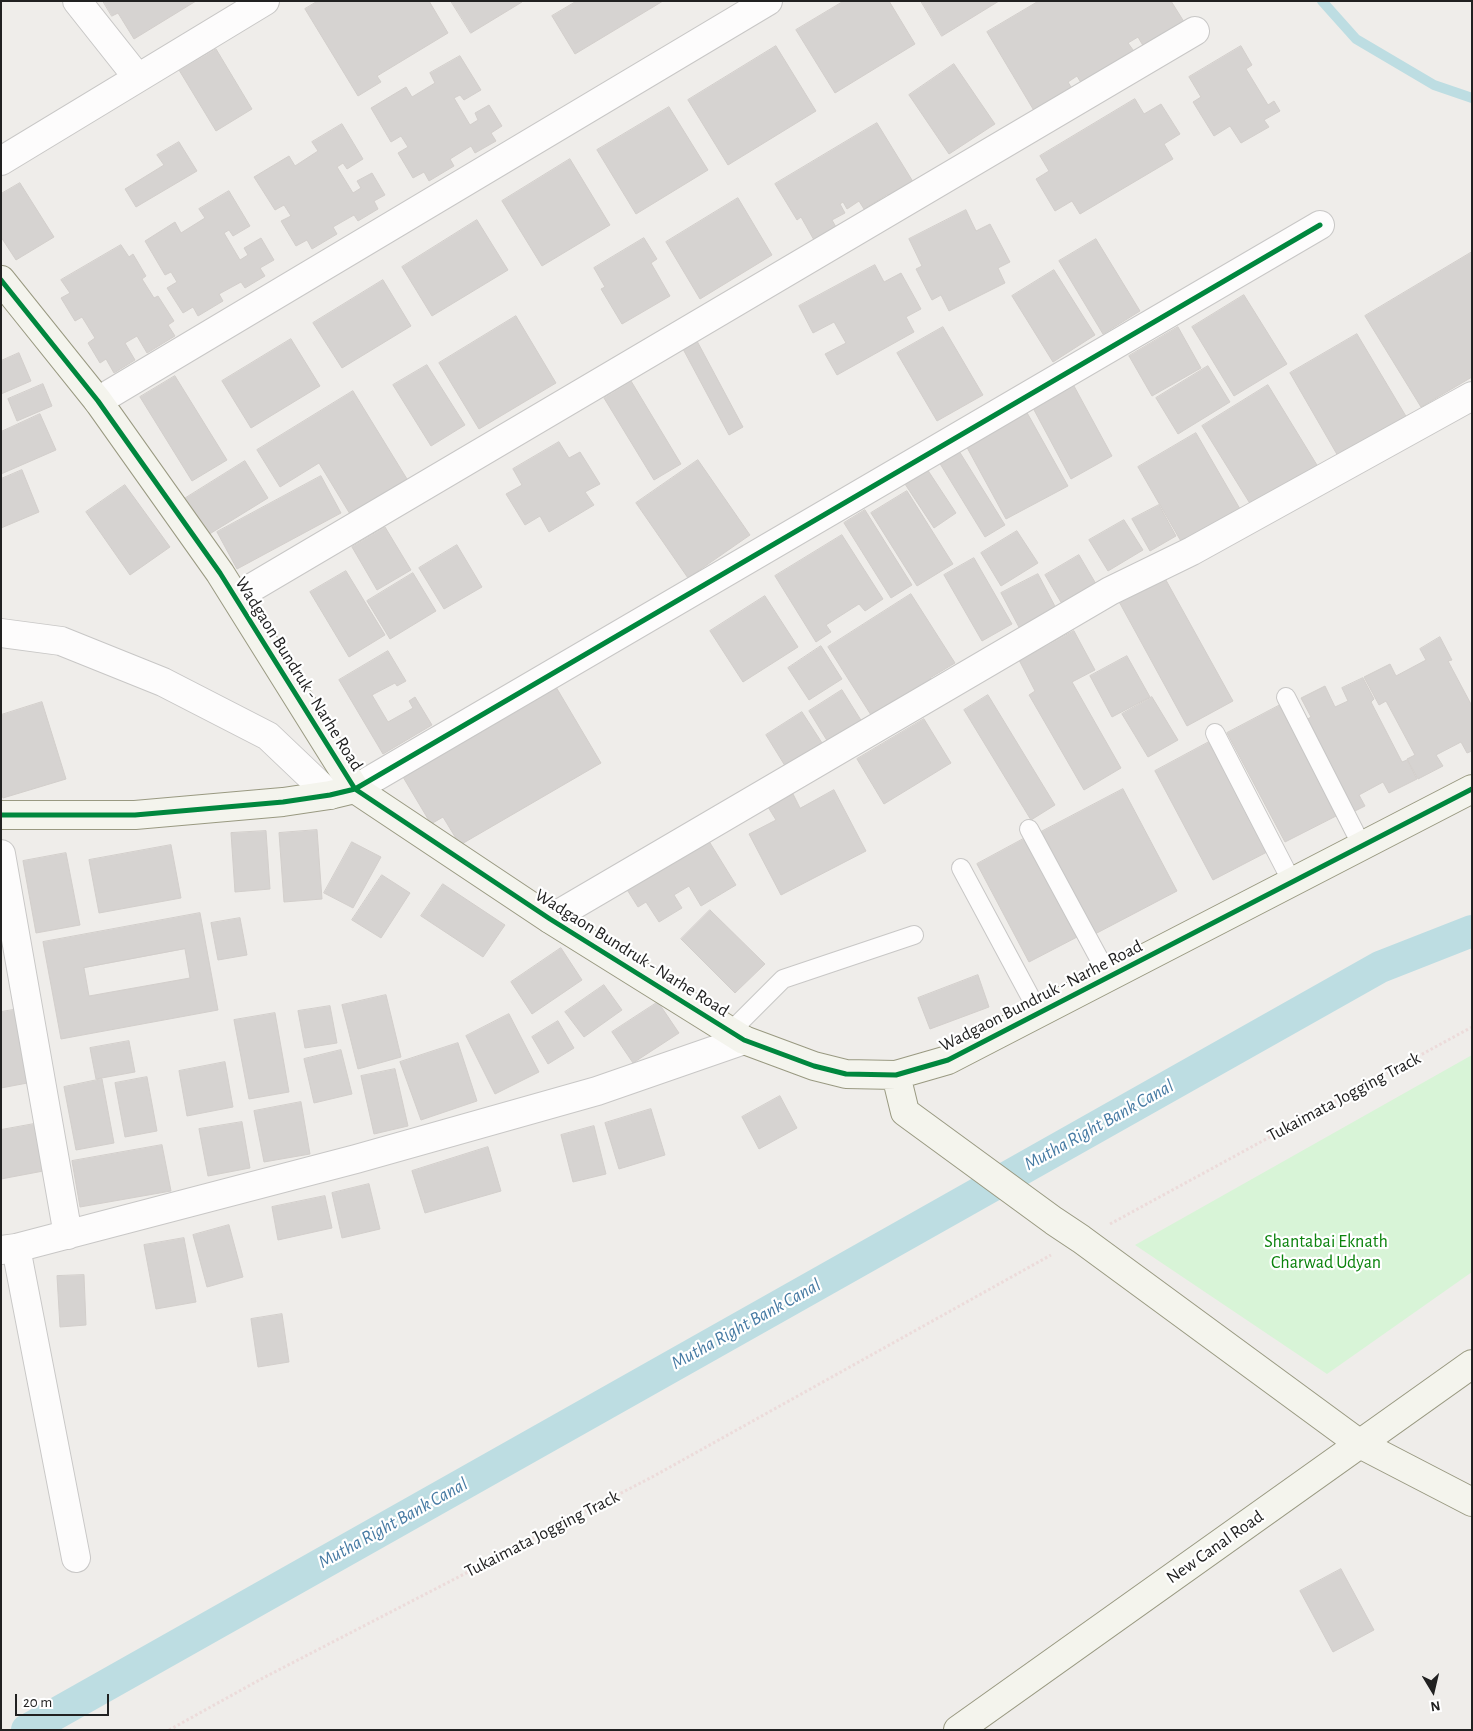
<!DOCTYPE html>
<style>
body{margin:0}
#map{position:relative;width:1473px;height:1731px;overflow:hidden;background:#efedea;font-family:"Alegreya Sans",sans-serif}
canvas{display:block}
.frame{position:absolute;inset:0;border:2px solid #212121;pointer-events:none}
.north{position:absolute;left:1408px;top:1666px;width:50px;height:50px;-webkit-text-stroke:4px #fff;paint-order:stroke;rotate:171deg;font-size:14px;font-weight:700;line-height:20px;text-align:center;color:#212121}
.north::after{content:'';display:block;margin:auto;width:18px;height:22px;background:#212121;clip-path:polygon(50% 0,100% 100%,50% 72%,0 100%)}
.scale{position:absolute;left:15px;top:1694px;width:94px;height:22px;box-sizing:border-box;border:2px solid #212121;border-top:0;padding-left:6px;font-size:15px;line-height:18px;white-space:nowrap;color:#212121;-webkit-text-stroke:4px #fff;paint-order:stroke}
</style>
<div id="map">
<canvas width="1473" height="1731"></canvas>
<div class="frame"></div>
<div class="north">N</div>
<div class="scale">20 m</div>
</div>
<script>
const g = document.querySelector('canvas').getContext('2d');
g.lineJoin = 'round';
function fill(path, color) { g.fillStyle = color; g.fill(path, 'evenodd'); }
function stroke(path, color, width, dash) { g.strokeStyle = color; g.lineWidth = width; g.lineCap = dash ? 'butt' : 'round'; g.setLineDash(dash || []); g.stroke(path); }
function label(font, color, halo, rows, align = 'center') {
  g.font = font + ' "Alegreya Sans",sans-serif'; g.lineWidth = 4.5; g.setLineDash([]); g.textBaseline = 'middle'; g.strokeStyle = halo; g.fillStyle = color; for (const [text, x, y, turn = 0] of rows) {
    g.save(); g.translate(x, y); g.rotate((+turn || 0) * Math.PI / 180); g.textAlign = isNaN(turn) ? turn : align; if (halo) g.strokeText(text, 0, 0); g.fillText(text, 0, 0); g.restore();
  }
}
fill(new Path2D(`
 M1472 1055V1272L1327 1374 1135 1245Z`), '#d8f4d7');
stroke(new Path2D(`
 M1322 1 1356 39 1434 85 1472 98`), '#bddde2', 10);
stroke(new Path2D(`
 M27 1730 1380 967 1472 931`), '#bddde2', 32);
const building = new Path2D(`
 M103 1H196L134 39 118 13 112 16Z
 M318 1H429L448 33 377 76 381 82 358 96 305 9Z
 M451 1H522V2L471 33Z
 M577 1H663L575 54 552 16Z
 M844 1H889L915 44 835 93 796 30Z
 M921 1H999L942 36Z
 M1039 1H1171L1186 25 1145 49 1138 37 1128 43 1136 54 1083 86 1077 76 1068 82 1074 92 1036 114 987 32Z
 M776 46 816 111 728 165 688 100Z
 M1241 46 1252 65 1246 69 1268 105 1274 101 1280 111 1264 120 1269 127 1241 143 1230 126 1214 136 1193 102 1201 97 1189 77Z
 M216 49 252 109 216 131 179 70Z
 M460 56 481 90 464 100 460 95 454 98 470 125 478 120 475 113 489 105 502 126 491 133 496 141 475 153 471 146 450 159 454 166 429 181 424 172 413 178 398 153 408 147 401 136 391 142 371 108 406 87 412 97 435 83 430 73Z
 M954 64 995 124 949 154 909 95Z
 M1135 99 1144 114 1161 104 1180 134 1164 144 1173 159 1080 214 1072 201 1055 211 1036 179 1049 171 1040 156Z
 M669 107 708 170 636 214 597 150Z
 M877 123 915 185 891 199 888 194 864 209 859 201 847 209 843 202 840 204 845 213 832 220 836 227 814 240 801 217 797 220 775 184Z
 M342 124 363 159 347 169 343 163 337 167 353 193 361 188 357 181 372 173 385 195 374 201 378 209 358 221 354 215 333 227 337 234 312 249 307 240 296 246 281 221 291 216 284 205 275 210 254 177 289 156 295 166 318 151 312 142Z
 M179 142 197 171 136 207 125 189 164 165 157 155Z
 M570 159 610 225 542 266 502 201Z
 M20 183 54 237 16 260 1 237V194Z
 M229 191 250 226 233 236 229 230 224 233 240 260 248 255 244 248 261 238 274 260 260 268 265 276 245 288 241 282 219 294 223 301 198 316 193 307 183 313 167 288 177 282 171 272 165 275 145 241 175 222 181 233 205 218 199 209Z
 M738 198 772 255 700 299 666 242Z
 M966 210 976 231 990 224 1010 262 998 268 1005 283 949 311 941 295 932 300 916 269 922 266 909 239Z
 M477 220 508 270 432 316 402 267Z
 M644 238 657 259 651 263 670 296 622 324 601 289 605 287 594 268Z
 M1096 239 1140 311 1103 334 1059 261Z
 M121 245 129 257 133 254 146 276 142 279 154 298 158 296 174 321 168 325 175 336 147 353 137 336 125 343 135 360 114 373 106 359 100 363 88 343 95 338 82 317 75 321 61 298 70 293 61 280Z
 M1472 252V377L1421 407 1365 316Z
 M875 265 884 282 901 273 921 309 906 317 914 332 837 375 825 354 846 343 834 322 813 333 799 306Z
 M1054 270 1095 335 1053 362 1012 296Z
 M383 280 411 326 342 368 313 323Z
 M1244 295 1287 364 1234 396 1192 327Z
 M516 316 556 383 479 429 439 363Z
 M943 327 983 395 937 421 897 353Z
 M1178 327 1201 368 1152 396 1129 356Z
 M1357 334 1410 423 1342 463 1290 373Z
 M291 339 320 386 251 428 222 381Z
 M697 341 743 427 729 435 683 349Z
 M19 353 31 381 1 394V361Z
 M427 365 465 425 431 446 393 385Z
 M1208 366 1230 402 1178 434 1156 398Z
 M175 376 227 460 192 481 140 397Z
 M631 381 681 464 654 480 604 398Z
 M43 384 52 406 17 421 8 399Z
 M1268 385 1320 470 1254 510 1202 426Z
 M1074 386 1112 456 1071 479 1033 408Z
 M353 391 407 479 350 514 319 463 280 487 257 450Z
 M1025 409 1068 486 1006 519 964 442Z
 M40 414 56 450 1 474V432Z
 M1196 433 1240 509 1182 543 1138 467Z
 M559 442 569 458 580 452 600 484 585 492 594 505 549 532 540 516 525 525 506 494 522 485 513 469Z
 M959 451 1005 525 985 537 939 462Z
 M698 460 750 535 688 578 636 503Z
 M245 461 268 498 203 538 181 501Z
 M927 469 956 513 934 528 905 484Z
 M22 470 39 512 1 528V479Z
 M321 476 341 513 237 569 217 532Z
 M125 485 170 547 130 575 86 512Z
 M907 491 953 564 917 586 871 513Z
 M1159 505 1176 536 1150 551 1132 519Z
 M865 510 912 585 891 598 844 523Z
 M1124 520 1143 550 1108 571 1089 540Z
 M385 527 411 570 377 590 352 547Z
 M1017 531 1038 563 1001 586 981 553Z
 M842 535 883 599 865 611 859 604 826 625 831 632 816 642 775 576Z
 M457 545 482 587 444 609 419 568Z
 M1079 555 1099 589 1065 609 1045 575Z
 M974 558 1012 624 982 641 944 575Z
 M346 571 385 635 349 657 310 592Z
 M413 573 436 611 390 639 367 601Z
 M1162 573 1233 701 1187 726 1117 598Z
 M1038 574 1058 612 1021 631 1001 593Z
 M911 594 955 663 930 678 936 687 904 708 898 698 871 715 828 647Z
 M765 596 798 647 743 682 710 631Z
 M1074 631 1095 670 1072 682 1121 768 1084 790 1029 695 1035 691 1019 660Z
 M1440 637 1452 660 1448 661 1472 706V751L1467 753 1461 742 1436 755 1443 766 1418 779 1407 759 1415 755 1386 701 1379 705 1364 677 1390 664 1396 676 1426 660 1420 649Z
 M821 646 842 679 809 700 788 668Z
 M388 651 406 681 397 686 395 683 372 695 388 722 413 708 409 701 415 697 432 725 383 754 339 680Z
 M1127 656 1150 697 1112 717 1090 676Z
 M1363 678 1374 699 1371 702 1402 762 1407 760 1417 779 1389 793 1383 782 1359 795 1365 806 1353 812 1301 723 1311 717 1301 698 1325 686 1335 707 1348 701 1342 688Z
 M556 687 601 763 460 845 443 817 431 824 403 777Z
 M842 690 864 725 831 747 809 711Z
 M988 695 1055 805 1031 820 964 710Z
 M1152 697 1178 740 1148 757 1122 714Z
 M42 702 66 779 3 798 1 793V715Z
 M1284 703 1342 813 1285 842 1227 733Z
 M802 712 824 746 787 769 766 735Z
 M924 719 951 763 884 804 857 759Z
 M1209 742 1267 852 1213 880 1155 771Z
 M1123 789 1177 891 1095 934 1041 832Z
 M834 790 866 851 781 895 749 834 776 820 768 807 793 794 800 808Z
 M317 830 322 899 284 902 279 833Z
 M266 831 270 889 235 892 231 833Z
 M1027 837 1079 936 1029 962 977 864Z
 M707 838 736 885 701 906 689 886 674 895 682 908 659 922 646 902 638 907 626 888Z
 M352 842 381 857 353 908 324 893Z
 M171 845 181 898 99 913 89 860Z
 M66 853 80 925 36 933 23 861Z
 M382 875 410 893 381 938 352 920Z
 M443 884 505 925 483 957 421 916Z
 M710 910 765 964 735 993 681 939Z
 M200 913 218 1010 61 1039 43 942ZM185 949 190 978 89 996 84 968Z
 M240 918 247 955 218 960 211 923Z
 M561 948 582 980 532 1014 511 982Z
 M978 975 989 1007 930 1029 918 998Z
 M604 985 622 1010 584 1037 565 1012Z
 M386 995 401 1057 358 1069 342 1005Z
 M658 1002 679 1033 633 1063 612 1032Z
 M330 1006 337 1043 305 1048 298 1011Z
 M25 1008 38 1081 1 1088V1012Z
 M275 1013 289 1092 249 1099 234 1020Z
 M509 1014 539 1072 495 1094 466 1036Z
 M558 1021 574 1048 548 1064 532 1037Z
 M129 1041 135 1072 96 1079 90 1048Z
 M458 1043 477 1101 421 1120 400 1062Z
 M341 1050 352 1094 314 1103 304 1059Z
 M225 1062 233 1107 187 1116 179 1071Z
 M395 1069 408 1126 374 1134 361 1076Z
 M147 1077 157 1131 125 1137 115 1083Z
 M102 1079 114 1143 76 1150 64 1087Z
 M780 1096 797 1128 759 1149 742 1117Z
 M301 1102 310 1154 264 1162 254 1111Z
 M651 1109 665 1155 619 1169 605 1123Z
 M45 1122 54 1169 1 1179V1130Z
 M242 1122 250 1168 208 1176 199 1129Z
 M594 1126 606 1174 573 1182 561 1135Z
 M162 1145 171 1191 80 1207 72 1161Z
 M488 1147 501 1191 425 1213 412 1171Z
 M369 1184 380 1229 342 1238 332 1193Z
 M325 1196 332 1228 278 1240 272 1207Z
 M229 1225 243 1277 207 1287 193 1235Z
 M184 1238 196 1302 156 1309 144 1245Z
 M84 1275 86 1325 60 1327 57 1276Z
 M282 1314 289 1362 258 1367 251 1319Z
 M1341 1569 1374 1630 1333 1652 1300 1591Z`);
fill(building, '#d6d3d1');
stroke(building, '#d2cecb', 1);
const lane = new Path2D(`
 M1286 697 1362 846
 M1215 733 1292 882
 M1029 829 1109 977
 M961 868 1039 1013
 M730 1032 783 979 914 935`);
const street = new Path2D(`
 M77 1 138 78
 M1 161 265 1
 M98 401 768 1
 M236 597 1195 31
 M1 633 61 641 163 682 268 736 330 795
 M355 789 1320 225
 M1 854 68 1235
 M550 919 1110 591 1192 551 1472 396
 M16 1248 76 1558
 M1 1250 16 1248 356 1159 597 1091 744 1040`);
const secondary = new Path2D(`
 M1 280 98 401 220 573 355 789 550 919 744 1040 814 1066 846 1074 896 1075 948 1060 1472 789
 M1 815H135L283 802 330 795 355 789
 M896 1075 905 1112 1054 1221 1081 1239 1360 1444 1472 1502
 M958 1730 1472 1364`);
stroke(lane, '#c8c7c6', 20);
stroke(street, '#c8c7c6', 30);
stroke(secondary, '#999981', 30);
stroke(new Path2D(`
 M1110 1224 1472 1027
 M169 1730 263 1678 654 1476 1051 1255`), '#ecdbda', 3, [2.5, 2.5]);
stroke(lane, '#fdfcfc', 18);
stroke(street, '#fdfcfc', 28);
stroke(secondary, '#f4f4ed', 28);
stroke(new Path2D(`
 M1 280 98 401 220 573 355 789 550 919 744 1040 814 1066 846 1074 896 1075 948 1060 1472 789
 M1 815H135L283 802 330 795 355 789 1320 225`), '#00873e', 5);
label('18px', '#212121', '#fff', [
 ["Wadgaon Bundruk - Narhe Road",299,674,58],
 ["Wadgaon Bundruk - Narhe Road",632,953,32],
 ["Wadgaon Bundruk - Narhe Road",1041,996,-27],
 ["Tukaimata Jogging Track",1344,1097,-28],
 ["Tukaimata Jogging Track",542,1534,-27],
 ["New Canal Road",1215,1547,-35]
]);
label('18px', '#0b830d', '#fff', [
 ["Shantabai Eknath",1326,1242],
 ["Charwad Udyan",1326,1263]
]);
label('italic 19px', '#467aa3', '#fff', [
 ["Mutha Right Bank Canal",1099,1125,-29],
 ["Mutha Right Bank Canal",746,1324,-29],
 ["Mutha Right Bank Canal",393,1523,-29]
]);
</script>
